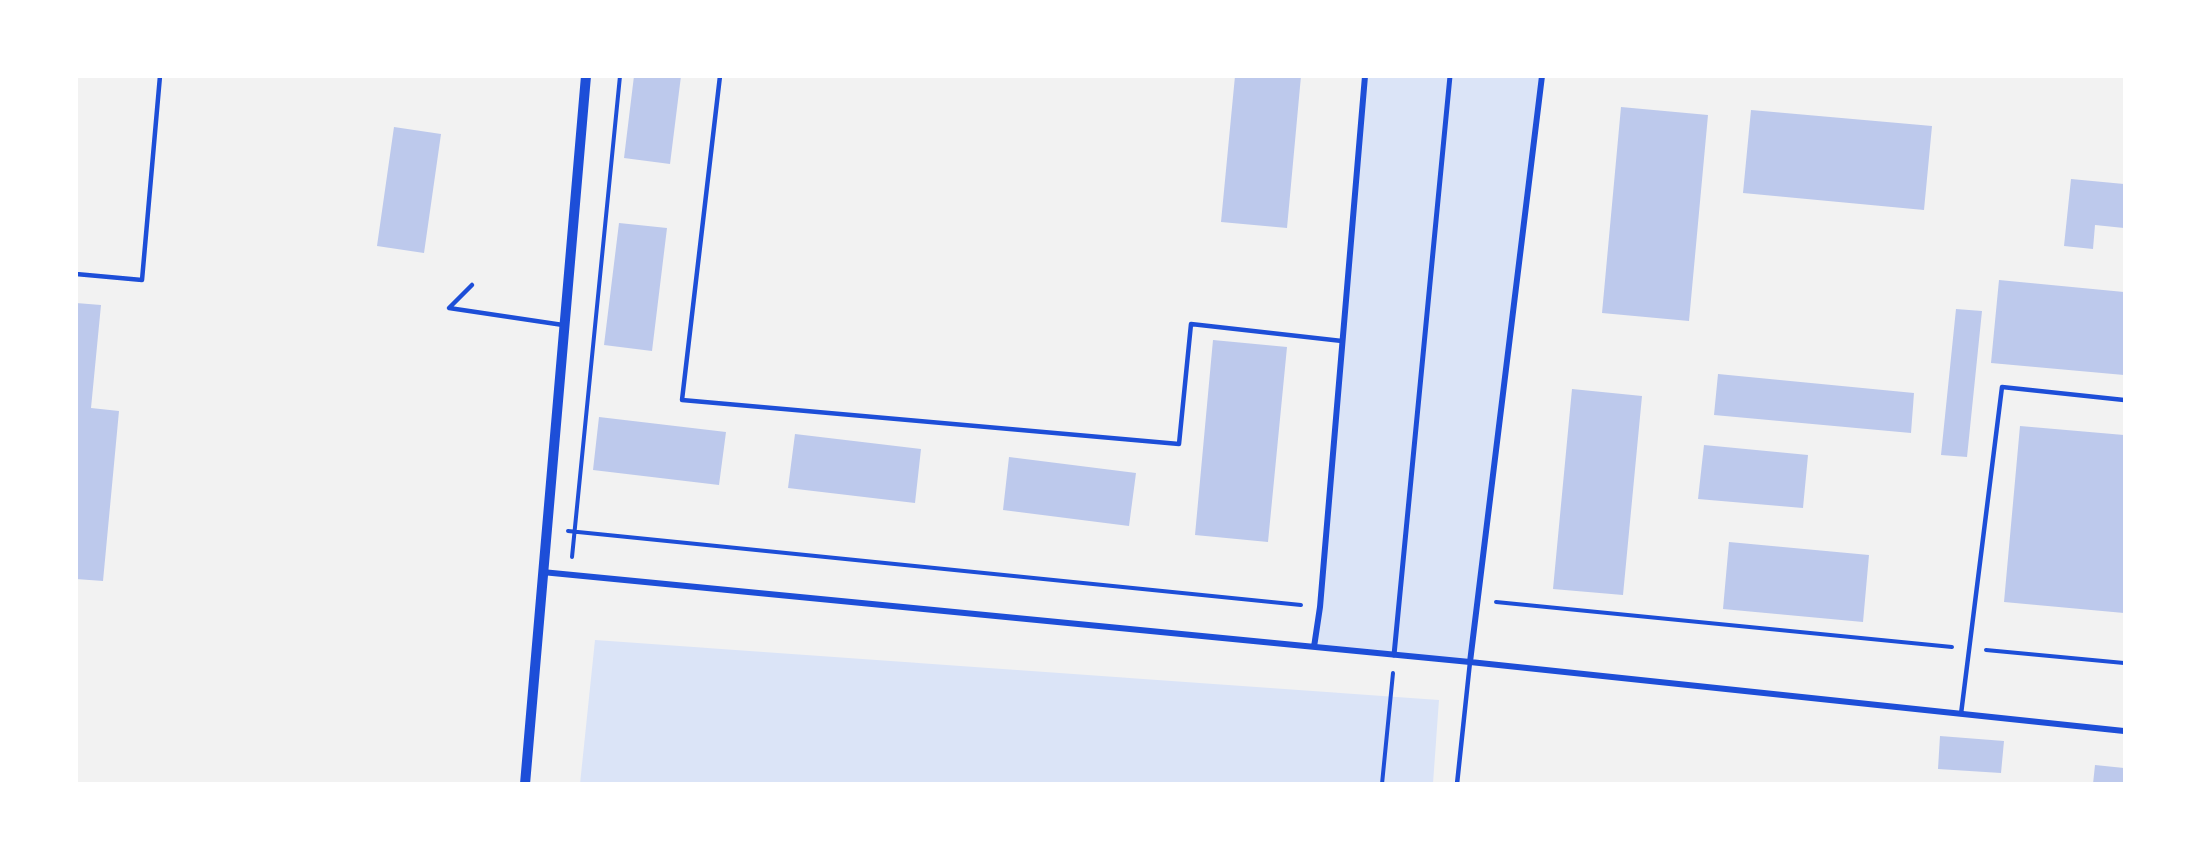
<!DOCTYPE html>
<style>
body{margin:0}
#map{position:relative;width:2201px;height:860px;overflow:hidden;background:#f2f2f2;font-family:Lato,sans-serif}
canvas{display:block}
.frame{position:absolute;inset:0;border:78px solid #fff;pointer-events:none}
</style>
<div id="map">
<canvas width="2201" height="860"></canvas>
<div class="frame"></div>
</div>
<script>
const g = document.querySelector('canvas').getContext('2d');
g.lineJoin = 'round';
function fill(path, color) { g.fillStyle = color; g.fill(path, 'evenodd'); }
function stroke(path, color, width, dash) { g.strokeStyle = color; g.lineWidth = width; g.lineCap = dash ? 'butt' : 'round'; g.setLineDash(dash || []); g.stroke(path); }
fill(new Path2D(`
 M1365 77H1542L1470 662 1314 647Z
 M595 640 1439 700 1433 783 580 784Z`), '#dbe4f7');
fill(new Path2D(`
 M634 76H681L670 164 624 158Z
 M1235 76H1301L1287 228 1221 222Z
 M1621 107 1708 115 1689 321 1602 313Z
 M1751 110 1932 126 1924 210 1743 193Z
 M394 127 441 134 424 253 377 246Z
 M2071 179 2124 184V228L2095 225 2093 249 2064 246Z
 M619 223 667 228 652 351 604 345Z
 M1999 280 2124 292V375L1991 363Z
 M76 303 101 305 91 408 119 411 103 581 76 579Z
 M1956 309 1982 311 1967 457 1941 455Z
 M1213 340 1287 347 1268 542 1195 535Z
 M1718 374 1914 393 1911 433 1714 415Z
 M1572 389 1642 396 1623 595 1553 589Z
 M599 417 726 432 719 485 593 470Z
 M2020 426 2124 435V613L2004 602Z
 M795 434 921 449 915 503 788 488Z
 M1704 445 1808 455 1803 508 1698 499Z
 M1009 457 1136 473 1129 526 1003 510Z
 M1729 542 1869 555 1863 622 1723 609Z
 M1940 736 2004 741 2001 773 1938 769Z
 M2095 765 2124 768V784H2093Z`), '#bdc9ec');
stroke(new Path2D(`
 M568 531 1301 605
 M572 557 620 76
 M1496 602 1952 647
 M1986 650 2124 663
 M1382 784 1393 673`), '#1d4ed8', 4);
stroke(new Path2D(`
 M720 76 682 400 1179 444 1191 324 1342 341
 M76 274 142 280 160 76
 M472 285 449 308 563 325
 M1961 714 2002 387 2124 400
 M1457 784 1470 662`), '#1d4ed8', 4.5);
stroke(new Path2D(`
 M1394 655 1450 76`), '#1d4ed8', 5);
stroke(new Path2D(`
 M542 572 1470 662 2124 731
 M1314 647 1320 607 1365 76
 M1470 662 1542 76`), '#1d4ed8', 6);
stroke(new Path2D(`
 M525 784 586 76`), '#1d4ed8', 10);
</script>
